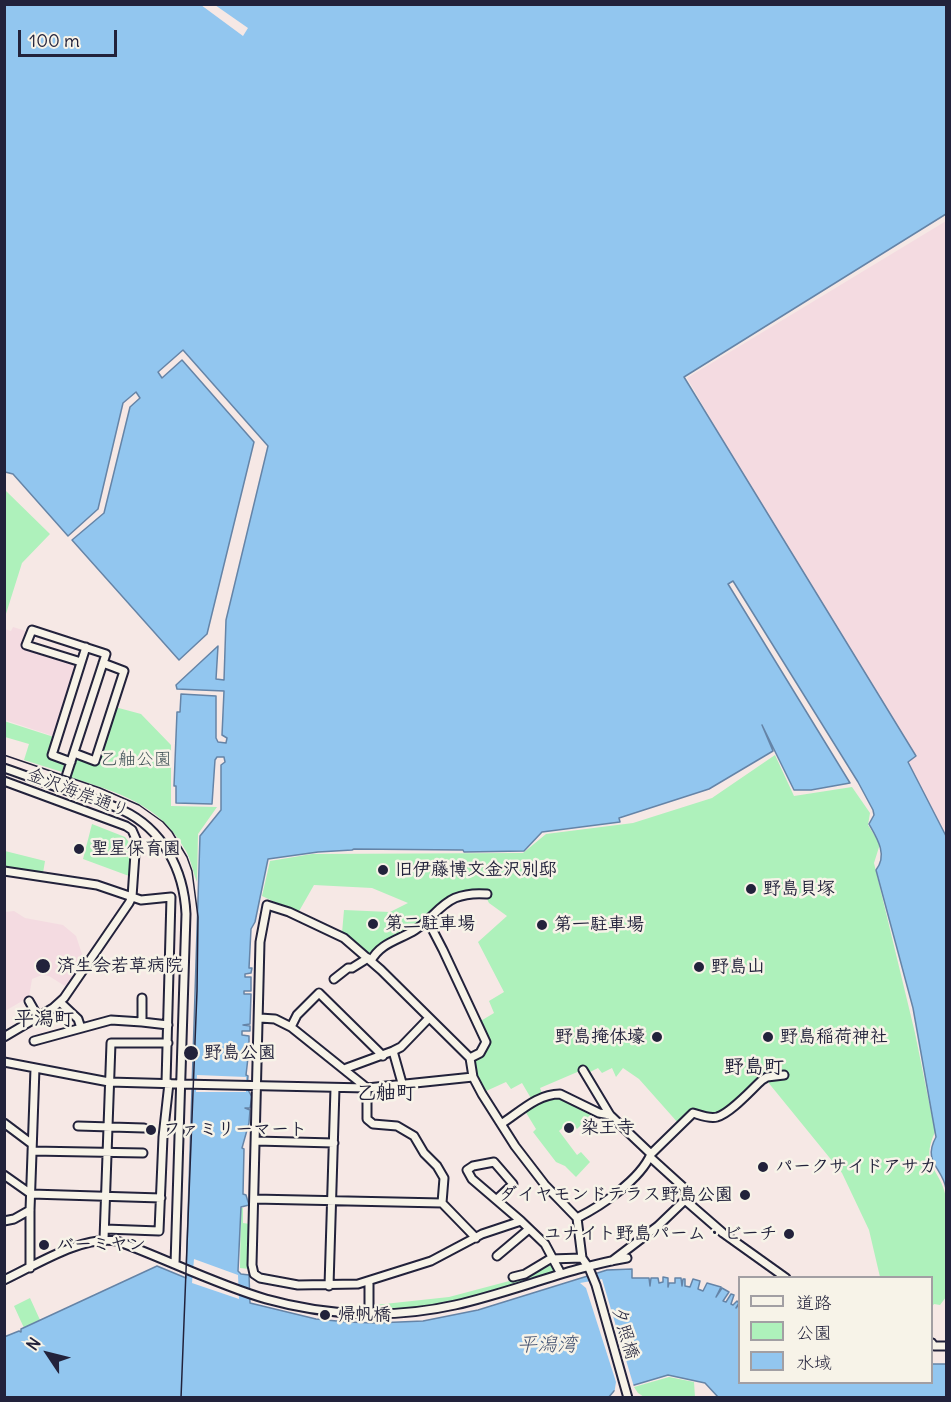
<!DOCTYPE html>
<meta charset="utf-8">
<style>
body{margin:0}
#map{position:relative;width:951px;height:1402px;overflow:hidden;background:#f6e8e5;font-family:Delius,"Klee One",sans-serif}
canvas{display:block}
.frame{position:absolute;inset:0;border:6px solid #22223b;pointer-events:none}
.legend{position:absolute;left:738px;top:1276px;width:195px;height:108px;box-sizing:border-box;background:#f7f3e8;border:2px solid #a29fa3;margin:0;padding:8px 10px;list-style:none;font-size:18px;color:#22223b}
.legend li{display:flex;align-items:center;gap:12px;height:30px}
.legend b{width:30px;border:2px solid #a29fa3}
.north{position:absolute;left:18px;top:1324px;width:60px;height:60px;-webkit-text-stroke:4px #f7f3e8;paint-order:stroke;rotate:305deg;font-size:16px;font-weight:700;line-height:24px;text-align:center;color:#22223b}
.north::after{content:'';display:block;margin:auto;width:21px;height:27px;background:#22223b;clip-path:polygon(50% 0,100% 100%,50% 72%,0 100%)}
.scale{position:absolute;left:18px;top:30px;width:99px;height:27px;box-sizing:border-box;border:3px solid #22223b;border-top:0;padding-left:8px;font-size:18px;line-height:21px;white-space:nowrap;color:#22223b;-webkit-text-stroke:4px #f7f3e8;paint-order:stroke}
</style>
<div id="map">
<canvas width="951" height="1402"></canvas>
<div class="frame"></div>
<ul class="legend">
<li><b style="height:8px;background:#f7f3e8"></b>道路</li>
<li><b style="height:16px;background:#aef1bb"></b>公園</li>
<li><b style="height:16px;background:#92c6ef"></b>水域</li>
</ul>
<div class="north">N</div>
<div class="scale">100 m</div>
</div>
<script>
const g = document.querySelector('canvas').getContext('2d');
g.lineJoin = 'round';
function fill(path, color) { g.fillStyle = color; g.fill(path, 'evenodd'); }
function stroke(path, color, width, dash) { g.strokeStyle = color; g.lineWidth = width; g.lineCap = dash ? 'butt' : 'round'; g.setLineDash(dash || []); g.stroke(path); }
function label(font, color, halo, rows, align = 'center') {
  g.font = font + ' Delius,"Klee One",sans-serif'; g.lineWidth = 5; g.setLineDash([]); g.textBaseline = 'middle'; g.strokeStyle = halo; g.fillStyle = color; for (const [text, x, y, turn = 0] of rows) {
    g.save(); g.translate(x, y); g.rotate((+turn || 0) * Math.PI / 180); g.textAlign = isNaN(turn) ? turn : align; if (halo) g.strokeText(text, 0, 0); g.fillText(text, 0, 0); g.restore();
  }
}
fill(new Path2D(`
 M946 221V865L908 762 687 378Z
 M13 627 26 631 21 648 78 666 56 737 5 720V629L11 631Z
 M14 911 25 918 63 925 76 936 82 954 88 957 68 988 49 976 42 975 32 979 29 997 5 1011V912Z`), '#f4dbe1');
fill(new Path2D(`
 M5 490 50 534 22 563 5 617Z
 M115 707 141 714 171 745V806L217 807 198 834 197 882C193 872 191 860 186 851 159 803 118 793 70 777L76 757 98 764Z
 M4 721 57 738 51 756 65 761 62 772 24 760 29 744 5 737Z
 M775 755 794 796 852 787 870 813 868 825 880 844 874 863 915 1033 935 1132C919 1167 941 1168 946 1198V1297L940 1305 934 1304 932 1307V1278L880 1277 869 1230 842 1173 763 1076 718 1114 706 1115 694 1111 679 1124 639 1079 623 1068 616 1077 612 1068 602 1073 598 1068 586 1074 582 1070 540 1088 542 1093 532 1100 522 1083 511 1089 506 1082 484 1092 476 1076 474 1059 488 1041 479 1022 494 1013 489 1001 504 992 478 942 507 916 489 903 482 889 447 897 418 923 385 940 369 954 342 933 344 910 390 912 408 903 372 888 314 885 298 913 262 896 270 861 312 854 523 853 546 834 633 823 712 798Z
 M92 824 125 837 131 845 129 876 83 859Z
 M5 851 45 861 43 873 5 868Z
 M557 1096 593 1113 577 1129 570 1121 559 1131 577 1155 581 1152 590 1162 576 1177 565 1166 556 1162 533 1132 536 1129 525 1111 543 1098Z
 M241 1208H243V1223L250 1224V1269L240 1268Z
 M552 1264 555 1273 464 1299 424 1307 383 1310 375 1305 449 1297 532 1275Z
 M30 1298 40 1320 24 1328 14 1306Z
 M669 1377 694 1382 695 1397H644L638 1393 634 1387Z`), '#aef1bb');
const water = new Path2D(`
 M5 5H946V214L684 377 916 756 908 762 946 836V1189C943 1168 922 1162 936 1137L913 1008 876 870C888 855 877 838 869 824L874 815 873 810 858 782 733 581 728 584 850 783 811 790H794L762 725 773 751 709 789 619 818 620 822 542 832 524 851 464 852 463 850 354 849 352 850 318 852 268 859 255 922 251 929 249 968H252L251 973 245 974V977H251V991H244V994H251L250 1024 243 1025 250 1026V1031H242V1035L249 1036V1046H246V1049H249L246 1075 248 1076 247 1088 252 1097 250 1108H245L250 1110 249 1123 242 1148 244 1149 243 1194 246 1195 249 1205 241 1207 238 1271 241 1274 249 1275 250 1303 316 1319 347 1322 376 1323 423 1321 478 1310 607 1270 632 1269V1278H649L650 1286 651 1278H658L659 1283 663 1282V1277L668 1278V1287L669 1283H675V1278H681L682 1286 683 1279H685V1286L690 1287 693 1279 700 1281 698 1289 703 1291 707 1283 721 1287 716 1297 722 1288 729 1292 723 1301 726 1302 731 1294 734 1295 731 1304 733 1305 737 1301 739 1303 736 1308 739 1304 740 1382H932V1364H946V1397H718L705 1383 668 1375 614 1391 608 1398 5 1397 4 1337 19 1331 21 1332V1329L157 1266 186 1278 200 836 221 810V765L225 762 224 757H217L215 760 212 804 176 803V786H174L177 712H180L181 694 216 696V738L218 742 226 743 227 738 222 735 224 691 177 689 176 685 218 646 216 679 224 680 226 620 268 446 183 350 158 372 162 378 182 360 254 442 207 634 179 660 72 540 104 513 130 407 140 398 136 392 123 403 98 509 68 536 13 474 5 472Z`);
fill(water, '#92c6ef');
stroke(water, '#6584a7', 1.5);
fill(new Path2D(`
 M201 5H215L248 28 243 36Z
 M197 1075 246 1077V1092H196Z
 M194 1259 238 1275 239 1299 192 1283Z
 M602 1279 634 1387 614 1395 616 1382 586 1288 580 1283Z`), '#f6e8e5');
const minor = new Path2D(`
 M74 753 95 761 124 671 103 663
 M71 762 52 755 86 647
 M4 768C25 775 45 783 65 790 84 796 104 801 122 810 163 829 184 870 186 914L175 1264
 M4 781 126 826 132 830 136 839 132 897 129 903 64 998 53 1008 4 1037
 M62 789 106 654 32 630 26 645 81 662
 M4 871 97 885 141 900 171 897 166 1083
 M428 921 443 950 486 1042 480 1053 470 1058
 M371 961C380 943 399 940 415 930 430 921 439 905 455 898 465 894 476 893 487 894
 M334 979 348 968H352L368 958
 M142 998V1022L168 1025
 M29 1001 38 1017
 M60 1002 78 1019 81 1028
 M260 1018 275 1019 291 1027 367 1088V1119L373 1124 397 1126 414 1136 424 1153 437 1166 444 1178 442 1203 476 1238
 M291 1027 297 1015 319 993 383 1056
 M34 1041 111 1020 142 1022
 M393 1051 402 1083
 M4 1062 109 1082 181 1084 367 1088 473 1077
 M344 1069 393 1051 401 1047 429 1018
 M583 1070 610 1115 651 1154
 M4 1123 32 1144
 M501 1124C520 1112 537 1094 560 1094L599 1113 610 1115
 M78 1126 144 1128
 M256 1141 334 1143
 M32 1151 143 1153
 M650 1157 682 1186 687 1192 685 1200
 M4 1175 31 1194 161 1198
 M254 1199 442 1203
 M497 1199 513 1184 494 1162 473 1166 467 1170 472 1179 521 1221 545 1244 561 1274
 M577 1218C601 1206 640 1180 651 1154L693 1113C700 1115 709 1119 717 1117 731 1113 751 1090 762 1080L767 1077 784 1075
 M4 1221 14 1219 30 1210
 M521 1221 482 1234 431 1261 358 1284 298 1285 260 1278 254 1274 252 1265 260 942 267 905 289 912 344 938 381 970 470 1058 473 1077 482 1094 515 1146 545 1185 577 1218 582 1258 589 1268 596 1285 628 1398
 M105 1229 159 1231 163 1137 169 1083
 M104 1239 111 1043H168
 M497 1256 529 1229
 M612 1261 658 1226 685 1200 723 1233 786 1278
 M30 1268V1210L35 1068
 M513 1277 525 1274 550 1259 582 1258
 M4 1280C36 1265 82 1235 117 1241 166 1259 215 1284 266 1299 327 1316 393 1319 455 1305 513 1292 568 1268 627 1258
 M329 1286 335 1088
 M369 1314V1281
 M932 1343 934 1346H946`);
stroke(minor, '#22223b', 11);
stroke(minor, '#f7f3e8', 7);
stroke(new Path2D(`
 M4 755 100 788 139 805 163 822 172 832 187 857 192 871 198 917 197 991 181 1398`), '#22223b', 1.5);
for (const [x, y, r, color] of [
 [79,849,6,"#22223b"],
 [383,870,6,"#22223b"],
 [751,889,6,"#22223b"],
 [373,924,6,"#22223b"],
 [542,925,6,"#22223b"],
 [43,966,8,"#22223b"],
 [699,967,6,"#22223b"],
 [657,1037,6,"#22223b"],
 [768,1037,6,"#22223b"],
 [191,1053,8,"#22223b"],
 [569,1128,6,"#22223b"],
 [151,1130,6,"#22223b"],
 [763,1167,6,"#22223b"],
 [745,1195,6,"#22223b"],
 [789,1234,6,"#22223b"],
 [44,1245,6,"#22223b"],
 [325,1315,6,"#22223b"]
]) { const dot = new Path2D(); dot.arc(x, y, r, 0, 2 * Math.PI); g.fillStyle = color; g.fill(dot); stroke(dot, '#f7f3e8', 2); }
label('18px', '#45565b', '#f7f3e8', [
 ["乙舳公園",136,760]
]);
label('18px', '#22223b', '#f7f3e8', [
 ["金沢海岸通り",78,793,21],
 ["夕照橋",625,1333,74]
]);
label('bold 18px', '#22223b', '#f7f3e8', [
 ["聖星保育園",91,849],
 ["旧伊藤博文金沢別邸",395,870],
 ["野島貝塚",763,889],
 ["第二駐車場",385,924],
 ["第一駐車場",554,925],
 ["済生会若草病院",57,966],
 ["野島山",711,967],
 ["野島掩体壕",645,1037,"right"],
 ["野島稲荷神社",780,1037],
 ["野島公園",204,1053],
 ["染王寺",581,1128],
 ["ファミリーマート",163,1130],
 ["パークサイドアサカ",775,1167],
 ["ダイヤモンドテラス野島公園",733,1195,"right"],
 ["ユナイト野島パーム・ビーチ",777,1234,"right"],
 ["バーミヤン",56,1245],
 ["帰帆橋",337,1315]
], 'left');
label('bold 20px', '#22223b', '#f7f3e8', [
 ["平潟町",44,1019],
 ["野島町",754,1067],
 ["乙舳町",386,1093]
]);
label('italic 20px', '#445371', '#f7f3e8', [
 ["平潟湾",547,1345]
]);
</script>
